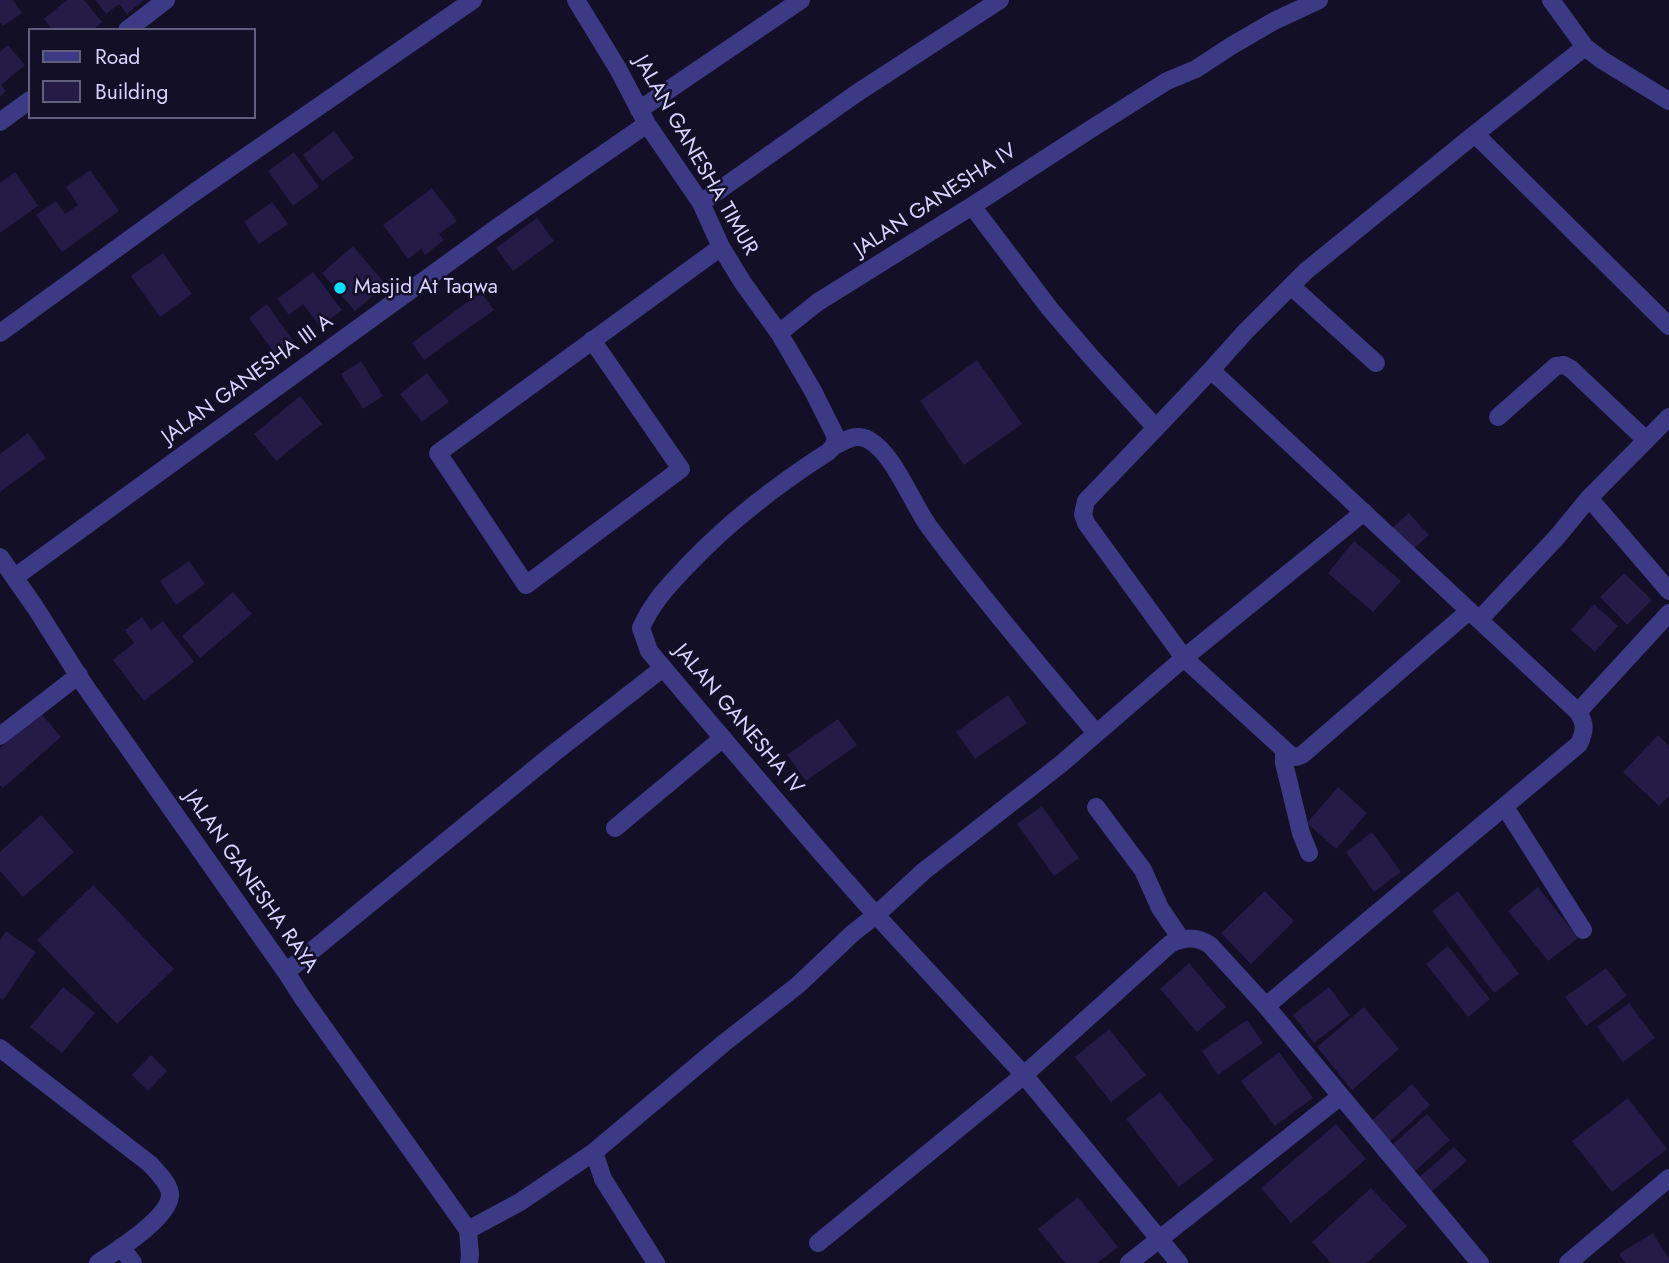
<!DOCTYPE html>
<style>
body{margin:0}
#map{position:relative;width:1669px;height:1263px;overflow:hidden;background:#130f26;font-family:Jost,sans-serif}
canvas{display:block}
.legend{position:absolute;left:28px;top:28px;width:228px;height:91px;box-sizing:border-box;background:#130f26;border:2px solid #625e7d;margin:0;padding:9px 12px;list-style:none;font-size:21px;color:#d9d4ff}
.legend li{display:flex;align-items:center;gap:14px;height:35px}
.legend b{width:35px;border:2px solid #625e7d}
</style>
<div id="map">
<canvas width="1669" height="1263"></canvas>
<ul class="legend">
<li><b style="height:9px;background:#3d3a85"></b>Road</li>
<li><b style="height:19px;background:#241b47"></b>Building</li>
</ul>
</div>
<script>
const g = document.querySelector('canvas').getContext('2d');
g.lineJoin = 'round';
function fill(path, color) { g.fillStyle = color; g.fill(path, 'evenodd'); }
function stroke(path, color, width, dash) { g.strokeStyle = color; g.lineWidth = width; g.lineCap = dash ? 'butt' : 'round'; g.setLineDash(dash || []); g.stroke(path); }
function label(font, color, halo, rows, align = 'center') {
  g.font = font + ' Jost,sans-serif'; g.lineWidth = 5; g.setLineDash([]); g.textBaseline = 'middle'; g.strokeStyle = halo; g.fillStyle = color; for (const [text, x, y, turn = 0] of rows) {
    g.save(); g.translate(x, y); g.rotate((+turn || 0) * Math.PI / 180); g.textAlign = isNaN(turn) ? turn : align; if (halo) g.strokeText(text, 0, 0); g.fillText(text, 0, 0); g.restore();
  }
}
fill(new Path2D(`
 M0 0H13L22 13 3 26 0 22Z
 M67 0H84L102 22 93 30H72L70 28 68 30H53L44 19Z
 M95 0H144L127 14 119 4 106 14Z
 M8 45 25 65 1 85 6 91 0 97V52Z
 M334 131 354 158 322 181 303 155Z
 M294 152 319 187 293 206 268 171Z
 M90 170 119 211 62 252 36 215 56 201 65 214 78 205 66 187Z
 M15 172 38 206 0 233V183Z
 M432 188 457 221 439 234 444 240 425 255 421 249 408 259 383 225Z
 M272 202 288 224 259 244 244 222Z
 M537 218 554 241 513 271 496 248Z
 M353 246 386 285 355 311 322 273Z
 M163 253 192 294 160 317 131 276Z
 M313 272 342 310 320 327 303 304 289 315 277 299Z
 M481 292 494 310 424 360 412 343Z
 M267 304 296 345 278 358 249 318Z
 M977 360 1022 424 964 465 920 401Z
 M361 361 383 396 363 409 341 374Z
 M427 373 449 402 422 422 400 394Z
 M300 396 322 424 276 461 254 434Z
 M28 433 46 458 0 492V454Z
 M1409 513 1429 535 1411 551 1391 529Z
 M1354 541 1401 581 1373 612 1328 573Z
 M189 561 205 584 176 605 160 581Z
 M1624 573 1652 600 1627 625 1600 597Z
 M233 592 252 614 200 658 182 636Z
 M1594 604 1618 626 1595 652 1571 630Z
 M142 617 151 630 163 621 194 662 144 701 113 660 134 643 125 630Z
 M1008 695 1027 723 975 759 956 732Z
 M41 713 61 737 3 788 0 785V748Z
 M838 719 857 745 806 781 787 755Z
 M1658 735 1669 746V796L1659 806 1623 772Z
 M1338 787 1367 813 1336 849 1307 823Z
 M1042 806 1079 858 1054 876 1017 824Z
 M41 815 74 852 23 897 0 871V852Z
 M1372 832 1401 872 1374 892 1346 852Z
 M93 885 174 969 117 1024 37 940Z
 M1538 887 1578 938 1548 961 1508 911Z
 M1265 891 1294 921 1251 964 1221 933Z
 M1458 891 1519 974 1494 993 1432 911Z
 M6 931 36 952 3 1000 0 998V940Z
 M1448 946 1490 999 1468 1017 1426 964Z
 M1189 963 1226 1007 1197 1032 1160 989Z
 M1606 968 1627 996 1586 1026 1565 997Z
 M63 987 95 1013 62 1053 30 1027Z
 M1329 987 1350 1015 1314 1043 1293 1015Z
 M1629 1003 1655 1038 1623 1062 1597 1027Z
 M1364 1007 1399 1049 1352 1090 1317 1047Z
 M1247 1020 1263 1043 1218 1075 1202 1051Z
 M1109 1029 1146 1075 1111 1102 1075 1057Z
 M1279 1052 1313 1098 1275 1126 1241 1081Z
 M151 1055 167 1071 148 1091 132 1075Z
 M1412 1084 1430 1105 1387 1144 1369 1123Z
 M1160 1092 1214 1160 1179 1187 1126 1119Z
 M1628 1098 1667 1149 1612 1192 1572 1141Z
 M1427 1114 1450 1140 1415 1171 1392 1145Z
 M1336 1124 1366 1159 1291 1223 1261 1188Z
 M1454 1147 1467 1161 1429 1194 1416 1180Z
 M1371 1188 1407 1226 1367 1263H1331L1312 1242Z
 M1078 1197 1118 1247 1097 1263H1065L1038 1229Z
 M1653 1233 1669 1259V1263H1625L1619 1254Z`), '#241b47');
stroke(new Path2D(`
 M1551 0 1585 47 1602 60 1669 101
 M127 30 166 0
 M639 110 801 0
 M0 122 30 100
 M1475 134 1669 326
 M701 203 857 93 1000 0
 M972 206 1050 309 1092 358 1156 428 1211 370 1245 332 1306 271 1475 134 1585 47
 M1291 286 1376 363
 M0 333 192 194 473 0
 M779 333 818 302 972 206 1091 129 1167 81 1196 69 1231 46 1274 21 1319 0
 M592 340 681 469 526 585 438 453C532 385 626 316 721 247
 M1211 370 1578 712C1586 725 1585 730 1579 744L1266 1006
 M1498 417 1556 366 1564 365 1571 369 1646 440
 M1156 428 1086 501 1083 514 1086 523 1184 658 1290 755 1296 757 1302 755 1469 611
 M834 446C846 440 856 433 869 440 895 455 912 504 930 528 982 598 1039 665 1096 733
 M1589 498 1669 591
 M0 557 35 607 85 686 286 972 302 997 468 1230 470 1255 469 1263
 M15 577 495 229 647 124
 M1479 620 1557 537 1589 498 1669 417
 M1578 712 1669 613
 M0 736 79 675
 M1284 751V763L1301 833 1309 853
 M1096 807 1143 870 1160 908 1181 939
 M1505 807 1583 930
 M615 828 723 738
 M286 972 554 753 663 668
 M0 1048 150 1164C157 1172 171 1185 170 1196 168 1219 116 1251 98 1263
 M594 1152 603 1179 656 1263
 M468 1230 520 1202 594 1152 724 1043 798 985 853 933 876 915C799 829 724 740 649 651L641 628C653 601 669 585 689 564 730 521 778 484 828 452L834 446 836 437 813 391 779 333 743 283 721 247 701 203 647 124 618 69 576 0
 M818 1243 1024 1075 1170 944C1185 937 1196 936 1210 945L1266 1006 1480 1263
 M121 1247 133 1263
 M1129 1263 1341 1096
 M1179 1263 1024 1075 876 915 924 871 1061 764 1184 658 1364 512
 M1568 1263 1669 1178`), '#3d3a85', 18);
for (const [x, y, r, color] of [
 [340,288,7,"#00e5ff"]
]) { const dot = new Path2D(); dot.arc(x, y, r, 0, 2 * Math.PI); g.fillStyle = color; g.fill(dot); stroke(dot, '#130f26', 2.5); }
label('21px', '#d9d4ff', '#130f26', [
 ["JALAN GANESHA TIMUR",695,156,60],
 ["JALAN GANESHA IV",936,201,-33],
 ["JALAN GANESHA III A",248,380,-36],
 ["JALAN GANESHA IV",738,720,50],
 ["JALAN GANESHA RAYA",250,882,55]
]);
label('21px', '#d9d4ff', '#130f26', [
 ["Masjid At Taqwa",354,288]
], 'left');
</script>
